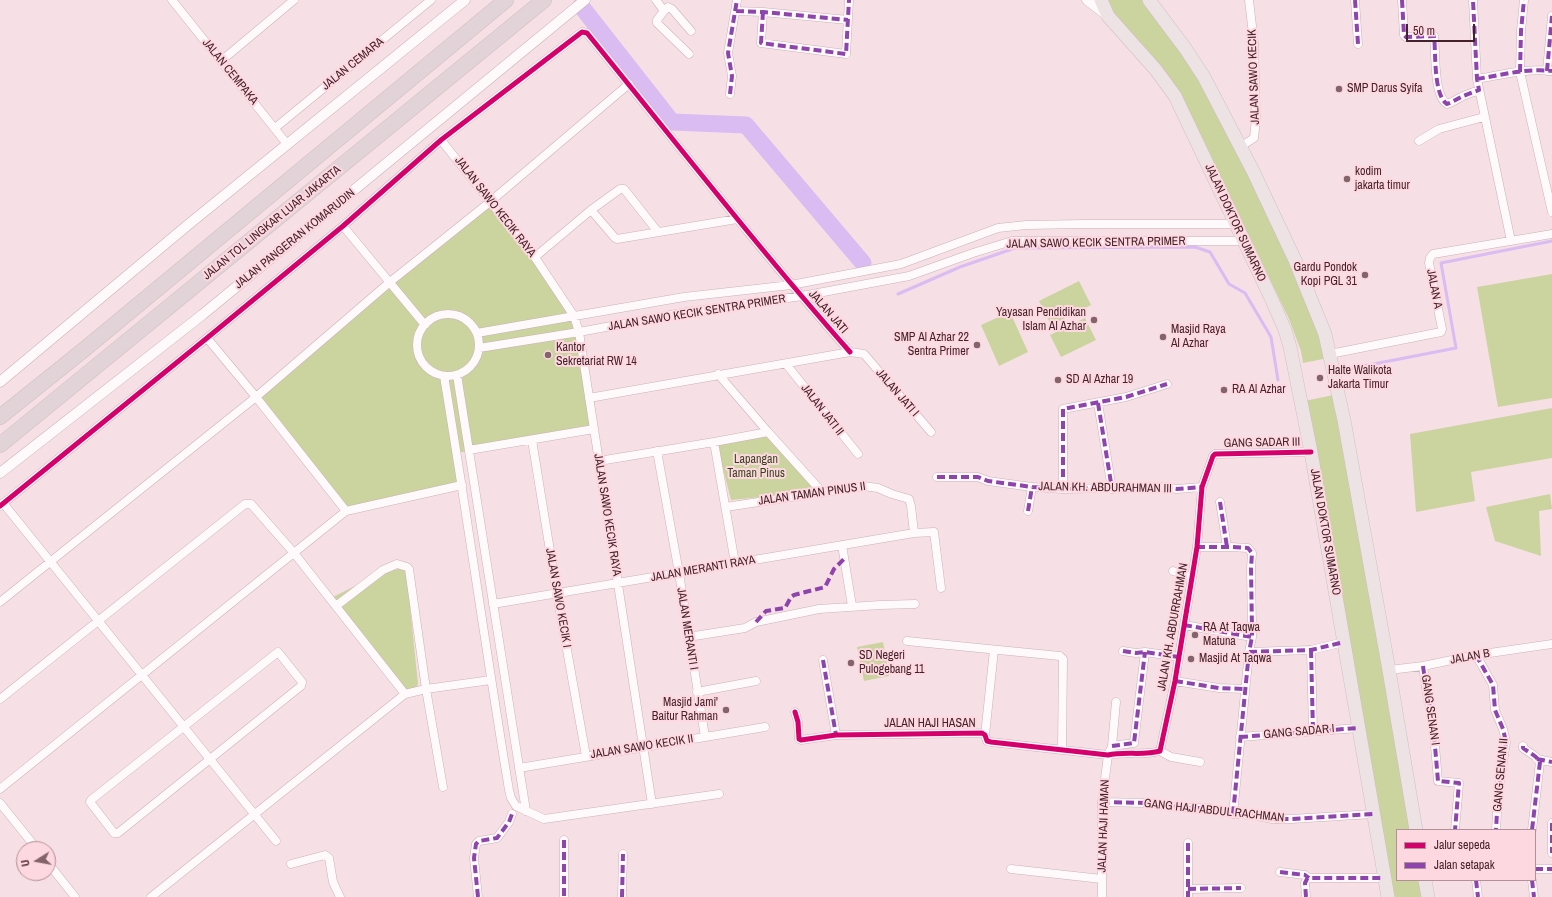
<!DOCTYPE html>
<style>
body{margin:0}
#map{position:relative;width:1552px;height:897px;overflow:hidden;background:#f6e0e5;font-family:"Archivo Narrow",sans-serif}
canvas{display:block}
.legend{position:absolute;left:1396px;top:829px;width:140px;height:52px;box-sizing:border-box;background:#fed8e0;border:1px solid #b48f98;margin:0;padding:5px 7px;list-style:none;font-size:12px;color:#45222b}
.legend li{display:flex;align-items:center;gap:8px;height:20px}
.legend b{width:20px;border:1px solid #b48f98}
.north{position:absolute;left:16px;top:841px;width:40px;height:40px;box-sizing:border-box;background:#fed8e0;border:1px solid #b48f98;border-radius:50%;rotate:259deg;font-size:11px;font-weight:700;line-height:16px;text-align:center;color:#45222b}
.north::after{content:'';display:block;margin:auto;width:14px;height:18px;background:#83646c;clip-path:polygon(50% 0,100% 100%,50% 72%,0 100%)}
.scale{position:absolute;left:1406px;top:24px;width:69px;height:18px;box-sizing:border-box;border:2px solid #45222b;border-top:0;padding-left:5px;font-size:12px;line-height:14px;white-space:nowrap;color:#45222b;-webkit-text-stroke:3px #fed8e0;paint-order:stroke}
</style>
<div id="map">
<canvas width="1552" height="897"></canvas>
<ul class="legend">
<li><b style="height:5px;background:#d6006c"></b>Jalur sepeda</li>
<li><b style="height:5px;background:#8e44ad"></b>Jalan setapak</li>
</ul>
<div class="north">U</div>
<div class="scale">50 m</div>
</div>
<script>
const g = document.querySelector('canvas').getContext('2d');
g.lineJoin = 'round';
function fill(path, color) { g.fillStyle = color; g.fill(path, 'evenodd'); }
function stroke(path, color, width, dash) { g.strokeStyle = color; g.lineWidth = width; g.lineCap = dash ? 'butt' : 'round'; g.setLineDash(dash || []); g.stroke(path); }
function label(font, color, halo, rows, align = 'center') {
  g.font = font + ' "Archivo Narrow",sans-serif'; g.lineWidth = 4; g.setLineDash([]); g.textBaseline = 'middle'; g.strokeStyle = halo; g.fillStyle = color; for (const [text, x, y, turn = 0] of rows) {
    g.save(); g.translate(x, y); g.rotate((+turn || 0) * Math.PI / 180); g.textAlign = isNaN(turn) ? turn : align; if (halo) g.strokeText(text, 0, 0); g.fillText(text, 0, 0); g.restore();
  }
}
fill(new Path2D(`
 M1101 0H1149L1193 60 1282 232 1328 358 1303 363 1301 351 1289 319 1191 115Z
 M491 201 574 316 594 429 457 453 462 485 346 511 256 397Z
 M1552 274V398L1498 407 1477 287Z
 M1079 281 1091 305 1051 325 1039 301Z
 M1010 312 1028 352 999 366 981 325Z
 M1085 318 1096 340 1061 357 1050 335Z
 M1338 394 1416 830H1397V880H1425L1428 897H1388L1300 402Z
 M1552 408V458L1471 472 1475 501 1416 512 1410 434Z
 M766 433 823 491 731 500 717 445Z
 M1550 494 1552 509 1539 511 1541 556 1495 541 1486 507Z
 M406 568 418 684 413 695 404 690 333 597 385 571Z
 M883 642 889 676 864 681 857 647Z`), '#cbd39e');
stroke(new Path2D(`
 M898 294 960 267 1015 248 1195 247 1210 252 1229 284 1245 293 1271 337 1278 380
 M1348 369 1456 348 1441 263 1552 241`), '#dabbf2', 3);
stroke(new Path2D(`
 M581 6 672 122 746 125 863 263`), '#dabbf2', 17);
const minor = new Path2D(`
 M172 0 287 144
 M656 0 664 11 668 7 672 9 691 31
 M1355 0 1358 44
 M1402 0 1404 35 1406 37 1434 36C1436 51 1433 95 1447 104L1452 102 1463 96 1479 90
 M1473 0 1477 79 1511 241
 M1524 0 1521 31 1520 72 1552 212
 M664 11 657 20V23L689 54
 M736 11 763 12 848 20
 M763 12 761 43 846 54 849 0
 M221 61 294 0
 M1547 71 1552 16
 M1477 79C1501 75 1527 68 1552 71
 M730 94 732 76 728 53 737 0
 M275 128 431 0
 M441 140 536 259 574 316 579 332 652 804
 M1419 141 1439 129 1484 117
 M1240 147 1254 138 1256 119 1254 43 1249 0
 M591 210 615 238 617 239 737 219
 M343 226 425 325
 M535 257 591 210 620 189H624L658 232
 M417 345a31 31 0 1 1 62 0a31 31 0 1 1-62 0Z
 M477 333 684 297 791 285 901 264 998 228 1026 225 1084 224H1236
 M207 338 256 397 346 511 462 485
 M479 348 579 332 687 312 802 296 909 276 973 253 1012 241H1244
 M1330 354 1441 332 1442 329 1429 263 1430 258 1433 254 1552 234
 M786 364 858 454
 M718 374 768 432 823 493
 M457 375 526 811
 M444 376C467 514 486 652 509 790L511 798 516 806 544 819 719 794
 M589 398 850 352 864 354 931 432
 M1098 403 1112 489
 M532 440 557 594 586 756
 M714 442 735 563
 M469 450 594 429
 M657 451 679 573 705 737
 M599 461 714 442 768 432
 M937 477H978L988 481 1032 487 1063 489 1161 487 1177 489 1202 487
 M1063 489V409L1126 397 1167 384
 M1220 502 1227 547
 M3 503 276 841
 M0 506 207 338 343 226 441 140 582 32 587 33C674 140 759 249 850 352
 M726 507 863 486 878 488 892 494 909 499 911 506 914 533
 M1028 511 1032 487
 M842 545 852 606
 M1197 547H1231L1248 548 1252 553 1251 568 1252 630V637L1249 652 1233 814
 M1173 571 1192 577
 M0 602 256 397 390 282 491 201 629 84
 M493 604 914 533 934 532 941 588
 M336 606 383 570 397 564 407 567 409 569 426 689 443 787
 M1184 625 1252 637
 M688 637 745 628 756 622 819 609 880 605 915 604
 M907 641 1060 656 1063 659 1062 749
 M1311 650 1313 731
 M1123 651 1136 653 1145 652 1179 657
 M278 652 302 682 301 686 118 833H114L90 802 91 800Z
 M1249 652 1311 650 1344 642
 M1476 655 1493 685 1495 710 1503 729 1506 742 1498 794 1496 830
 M823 660 836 735
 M1423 666 1428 701 1432 711 1438 781 1459 783 1455 830
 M1389 670 1423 666 1476 655 1552 644
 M1175 681 1219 688 1245 689
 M697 692 756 681
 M0 699 245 504H251L294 553 405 694 426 689 491 680
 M795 712 798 722 799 739 801 740 836 735 982 733 985 735 987 741 991 742 1108 755C1125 751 1143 756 1160 751L1175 681 1197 547 1202 487 1213 456 1215 454 1311 452
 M985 735 994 650
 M1240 737 1358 728
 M1112 746 1134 743 1145 652
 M1523 746V748C1529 753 1536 755 1540 762L1532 830
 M1160 751 1171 757 1200 762
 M1537 759 1552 762
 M519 768 765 727
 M0 789 346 511
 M1102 802 1145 803 1187 808H1210L1233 814 1253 815 1272 819H1291L1373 814
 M0 803 37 849
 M1552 823V853
 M564 840V897
 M1188 843V897
 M48 863 75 897
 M291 864 325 855 329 858 333 882 340 897
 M1011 869 1102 879
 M1535 869H1552
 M1280 872 1305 875 1309 878
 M1476 880 1478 897
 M1532 880 1534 897
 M1188 889 1241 888
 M151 897 405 694
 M478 897 474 858 476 844 479 841 497 838 509 822 512 814
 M622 897 623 854
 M1102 897V802L1108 755 1112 746 1116 702
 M1306 897 1305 883 1307 879 1309 878H1384`);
const tertiary = new Path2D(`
 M1087 0 1108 16
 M0 382 189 224 465 0
 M0 473 202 315 585 0`);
const primary = new Path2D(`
 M1101 0 1108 16 1156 70 1175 96 1271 298 1285 330 1290 347 1311 452 1388 897
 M1149 0 1185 48 1204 77 1253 171 1295 260 1325 334 1344 420 1389 670 1416 830
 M1425 880 1428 897`);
const motorway = new Path2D(`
 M0 417 86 348 506 0
 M0 445 544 0`);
stroke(minor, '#cbb1b7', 9);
stroke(tertiary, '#cbb1b7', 11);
stroke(primary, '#cfbfc3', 14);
stroke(motorway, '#cfbfc3', 16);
stroke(minor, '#fefafb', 8);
stroke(tertiary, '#fefafb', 10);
stroke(primary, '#ede3e5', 13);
stroke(motorway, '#e1d3d7', 15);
stroke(new Path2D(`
 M1355 0 1358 44
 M1402 0 1404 35 1406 37 1434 36C1436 51 1433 95 1447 104L1452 102 1463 96 1479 90 1477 79 1473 0
 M736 11 763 12 848 20
 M763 12 761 43 846 54 849 0
 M1547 71 1552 16
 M1520 72 1521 31 1524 0
 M1477 79C1501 75 1527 68 1552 71
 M730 94 732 76 728 53 737 0
 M1098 403 1112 489
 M937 477H978L988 481 1032 487 1063 489 1161 487 1177 489 1202 487
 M1063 489V409L1126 397 1167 384
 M1220 502 1227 547
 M1028 511 1032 487
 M1197 547H1231L1248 548 1252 553 1251 568 1252 630V637L1249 652 1233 814
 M756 622 766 611 785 608 791 597 794 595 825 587 834 569 844 559
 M1184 625 1252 637
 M1311 650 1313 731
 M1123 651 1136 653 1145 652 1179 657
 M1249 652 1311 650 1344 642
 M1476 655 1493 685 1495 710 1503 729 1506 742 1498 794 1496 830
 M823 660 836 735
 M1423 666 1428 701 1432 711 1438 781 1459 783 1455 830
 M1175 681 1219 688 1245 689
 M1240 737 1358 728
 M1112 746 1134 743 1145 652
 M1523 746V748C1529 753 1536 755 1540 762L1532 830
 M1537 759 1552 762
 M1102 802 1145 803 1187 808H1210L1233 814 1253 815 1272 819H1291L1373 814
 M1552 823V853
 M564 840V897
 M1188 843V897
 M1535 869H1552
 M1280 872 1305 875 1309 878
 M1476 880 1478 897
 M1532 880 1534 897
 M1188 889 1241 888
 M478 897 474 858 476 844 479 841 497 838 509 822 512 814
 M622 897 623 854
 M1306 897 1305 883 1307 879 1309 878H1384`), '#8e44ad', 4, [8, 4]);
stroke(new Path2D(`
 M0 506 207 338 343 226 441 140 582 32 587 33C674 140 759 249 850 352
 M795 712 798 722 799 739 801 740 836 735 982 733 985 735 987 741 991 742 1108 755C1125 751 1143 756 1160 751L1175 681 1197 547 1202 487 1213 456 1215 454 1311 452`), '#d6006c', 5);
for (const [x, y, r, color] of [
 [1339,89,4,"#83646c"],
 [1347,179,4,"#83646c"],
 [1365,275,4,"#83646c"],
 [1094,320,4,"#83646c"],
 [1163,337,4,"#83646c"],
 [977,345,4,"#83646c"],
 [548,355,4,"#83646c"],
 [1320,378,4,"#83646c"],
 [1058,380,4,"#83646c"],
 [1224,390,4,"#83646c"],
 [1195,635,4,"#83646c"],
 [1191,659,4,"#83646c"],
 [851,663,4,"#83646c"],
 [726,710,4,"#83646c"]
]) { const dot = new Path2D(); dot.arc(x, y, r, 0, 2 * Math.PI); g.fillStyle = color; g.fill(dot); stroke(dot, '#fed8e0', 1.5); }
label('12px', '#45222b', '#fed8e0', [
 ["JALAN CEMARA",353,64,-39],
 ["JALAN CEMPAKA",230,72,51],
 ["JALAN SAWO KECIK",1254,77,-92],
 ["JALAN SAWO KECIK RAYA",495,207,52],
 ["JALAN TOL LINGKAR LUAR JAKARTA",272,223,-39],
 ["JALAN DOKTOR SUMARNO",1235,223,65],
 ["JALAN PANGERAN KOMARUDIN",295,239,-39],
 ["JALAN SAWO KECIK SENTRA PRIMER",1096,243,-1],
 ["JALAN A",1434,289,79],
 ["JALAN JATI",828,312,49],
 ["JALAN SAWO KECIK SENTRA PRIMER",697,313,-9],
 ["JALAN JATI I",897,393,49],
 ["JALAN JATI II",822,410,52],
 ["GANG SADAR III",1262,443,-1],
 ["JALAN KH. ABDURAHMAN III",1105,488,1],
 ["JALAN TAMAN PINUS II",812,494,-8],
 ["JALAN SAWO KECIK RAYA",607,515,81],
 ["JALAN DOKTOR SUMARNO",1325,532,80],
 ["JALAN MERANTI RAYA",703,569,-10],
 ["JALAN SAWO KECIK I",558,598,80],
 ["JALAN KH. ABDURRAHMAN",1173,627,-80],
 ["JALAN MERANTI I",687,629,81],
 ["JALAN B",1470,657,-10],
 ["GANG SENAN I",1430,710,82],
 ["JALAN HAJI HASAN",930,724],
 ["GANG SADAR I",1299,732,-5],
 ["JALAN SAWO KECIK II",642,747,-9],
 ["GANG SENAN II",1501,775,-85],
 ["GANG HAJI ABDUL RACHMAN",1214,811,6],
 ["JALAN HAJI HAMAN",1104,826,-88]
]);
label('12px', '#45222b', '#fed8e0', [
 ["SMP Darus Syifa",1347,89],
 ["kodim",1355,172],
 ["jakarta timur",1355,186],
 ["Gardu Pondok",1357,268,"right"],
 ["Kopi PGL 31",1357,282,"right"],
 ["Yayasan Pendidikan",1086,313,"right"],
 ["Islam Al Azhar",1086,327,"right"],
 ["Masjid Raya",1171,330],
 ["Al Azhar",1171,344],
 ["SMP Al Azhar 22",969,338,"right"],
 ["Sentra Primer",969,352,"right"],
 ["Kantor",556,348],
 ["Sekretariat RW 14",556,362],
 ["Halte Walikota",1328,371],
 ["Jakarta Timur",1328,385],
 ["SD Al Azhar 19",1066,380],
 ["RA Al Azhar",1232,390],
 ["RA At Taqwa",1203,628],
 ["Matuna",1203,642],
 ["SD Negeri",859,656],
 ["Pulogebang 11",859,670],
 ["Masjid At Taqwa",1199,659],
 ["Masjid Jami'",718,703,"right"],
 ["Baitur Rahman",718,717,"right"]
], 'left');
label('12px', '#354318', '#fed8e0', [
 ["Lapangan",756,460],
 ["Taman Pinus",756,474]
]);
</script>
